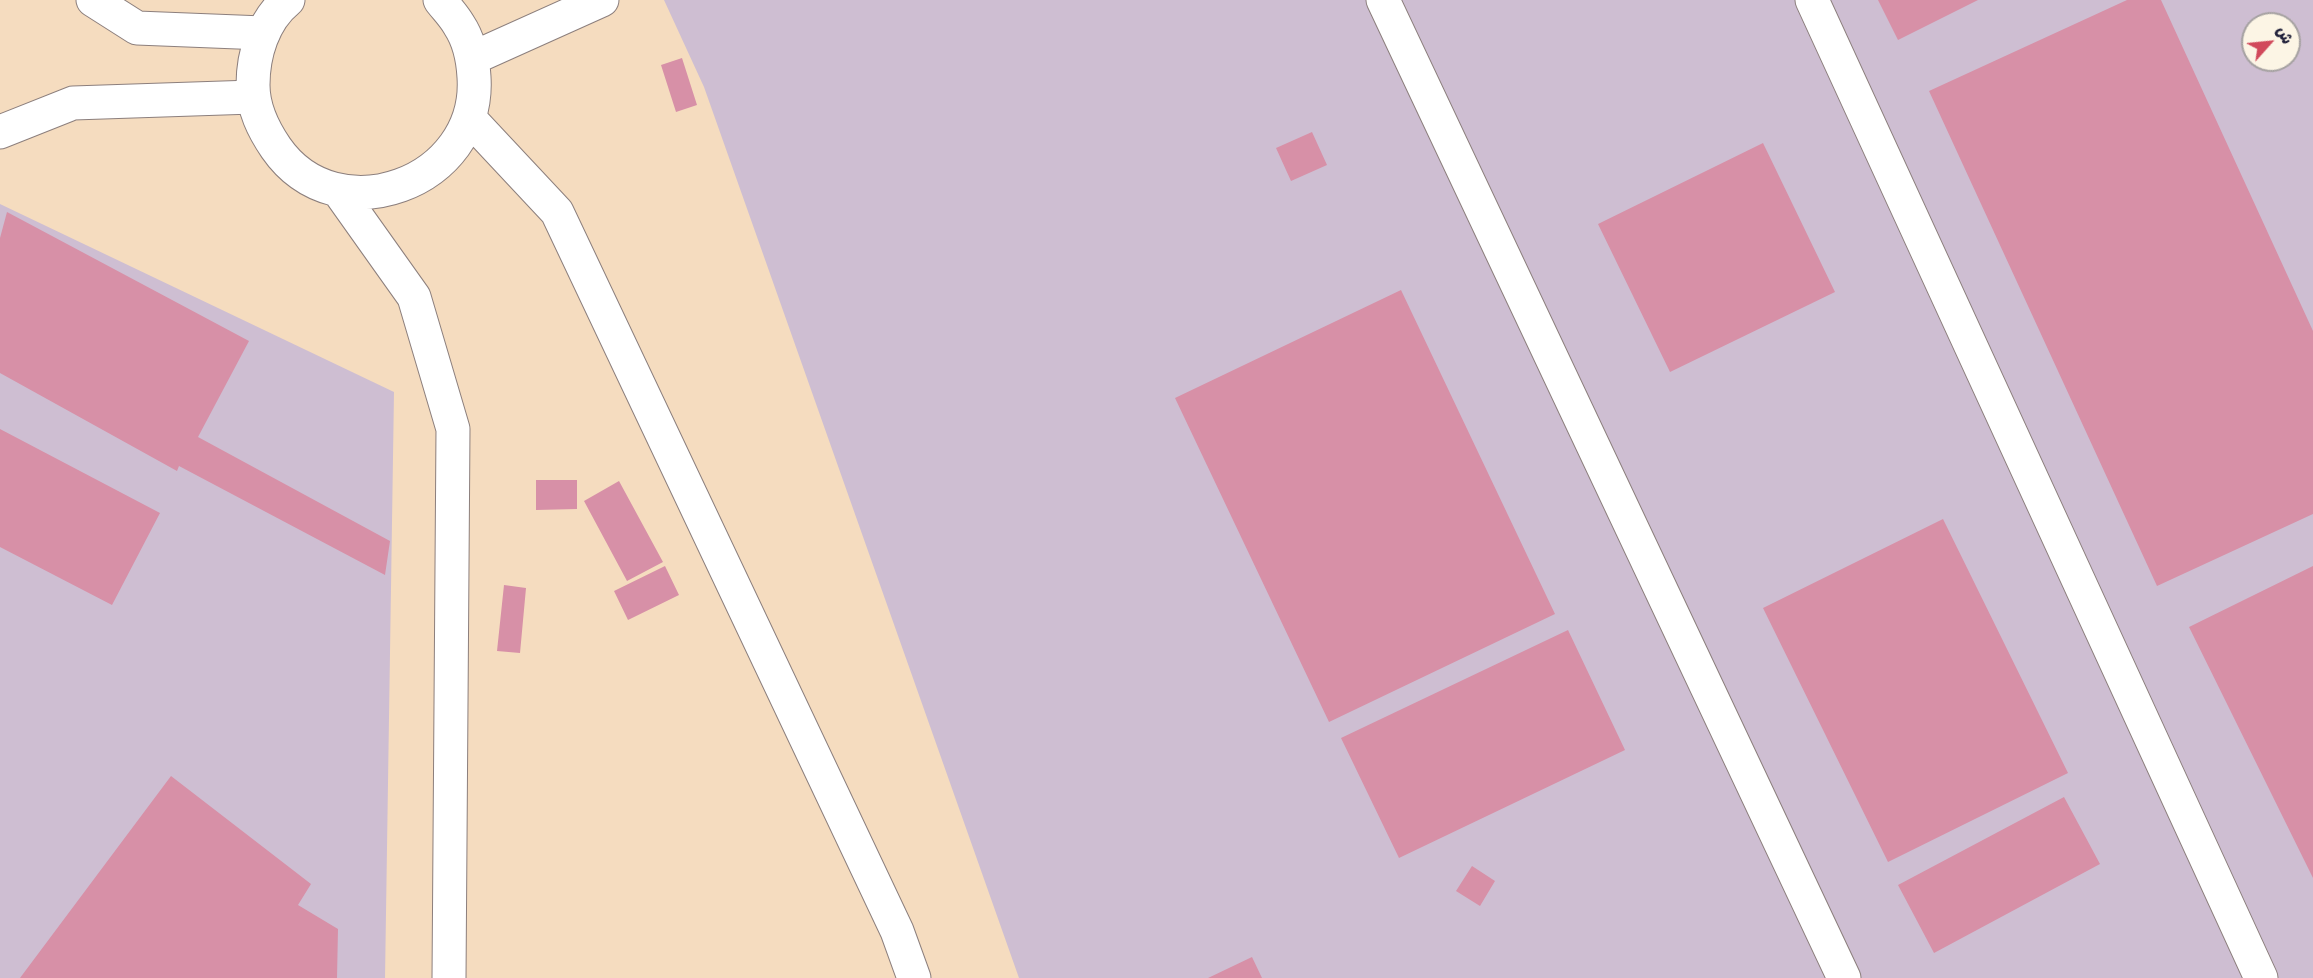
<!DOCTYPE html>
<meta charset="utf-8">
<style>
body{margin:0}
#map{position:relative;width:2313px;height:978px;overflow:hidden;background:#f5dcbf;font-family:"Patrick Hand","Playpen Sans Arabic",sans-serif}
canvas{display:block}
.north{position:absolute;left:2241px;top:12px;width:60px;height:60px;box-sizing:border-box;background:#fcf5e5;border:2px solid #a5a1a1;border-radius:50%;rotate:63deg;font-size:16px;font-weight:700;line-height:24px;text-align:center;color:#22223b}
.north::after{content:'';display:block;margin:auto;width:21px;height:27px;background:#d1495b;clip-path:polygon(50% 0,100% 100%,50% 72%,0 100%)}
</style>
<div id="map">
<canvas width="2313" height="978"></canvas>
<div class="north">ش</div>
</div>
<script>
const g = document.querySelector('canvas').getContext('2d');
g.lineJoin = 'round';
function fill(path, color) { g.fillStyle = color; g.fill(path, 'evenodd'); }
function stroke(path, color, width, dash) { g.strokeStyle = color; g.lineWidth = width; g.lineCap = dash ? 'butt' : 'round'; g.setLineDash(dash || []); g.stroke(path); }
fill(new Path2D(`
 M664 0H2313V978H1019L704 87ZM2253 24H2289V60H2253Z
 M0 204 394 392 385 978H0Z`), '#cebed2');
fill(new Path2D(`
 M1878 0H1978L1898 40Z
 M2127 0H2161L2313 331V514L2157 586 1929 91Z
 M682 58 697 105 676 112 661 65Z
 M1312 132 1327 165 1291 181 1276 148Z
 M1763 143 1835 292 1670 372 1598 224Z
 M7 212 249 341 198 437 390 541 385 575 179 466 177 471 0 373V238Z
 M1401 290 1555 614 1329 722 1175 398Z
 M0 429 160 513 112 605 0 547Z
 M536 480H577V509L536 510Z
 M619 481 663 562 627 581 584 501Z
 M1943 519 2068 773 1888 862 1763 608Z
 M665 566 679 595 628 620 614 591Z
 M2313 566V878L2189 627Z
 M504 585 526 588 520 653 497 651Z
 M1568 630 1625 750 1399 858 1341 738Z
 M171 776 311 884 298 905 338 929 337 978H20Z
 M2064 797 2100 864 1934 953 1898 885Z
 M1472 866 1495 881 1480 906 1456 891Z
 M1252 957 1262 978H1208Z`), '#d790a7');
const minor = new Path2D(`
 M288 0C263 20 253 55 253 85 253 109 263 129 276 148 337 236 481 183 474 77 473 59 469 40 459 25 454 16 446 8 440 0
 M1383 0 1844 978
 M1812 0 2261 978
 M473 58 602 0
 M469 118 557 212 897 931 914 978
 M338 190 414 297 453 429 449 978`);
const highway = new Path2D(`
 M93 0 137 28 263 33
 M0 132 73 103 253 97`);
stroke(minor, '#8c7f7d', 35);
stroke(highway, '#8c7f7d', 35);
stroke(minor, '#fff', 33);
stroke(highway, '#fff', 33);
</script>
